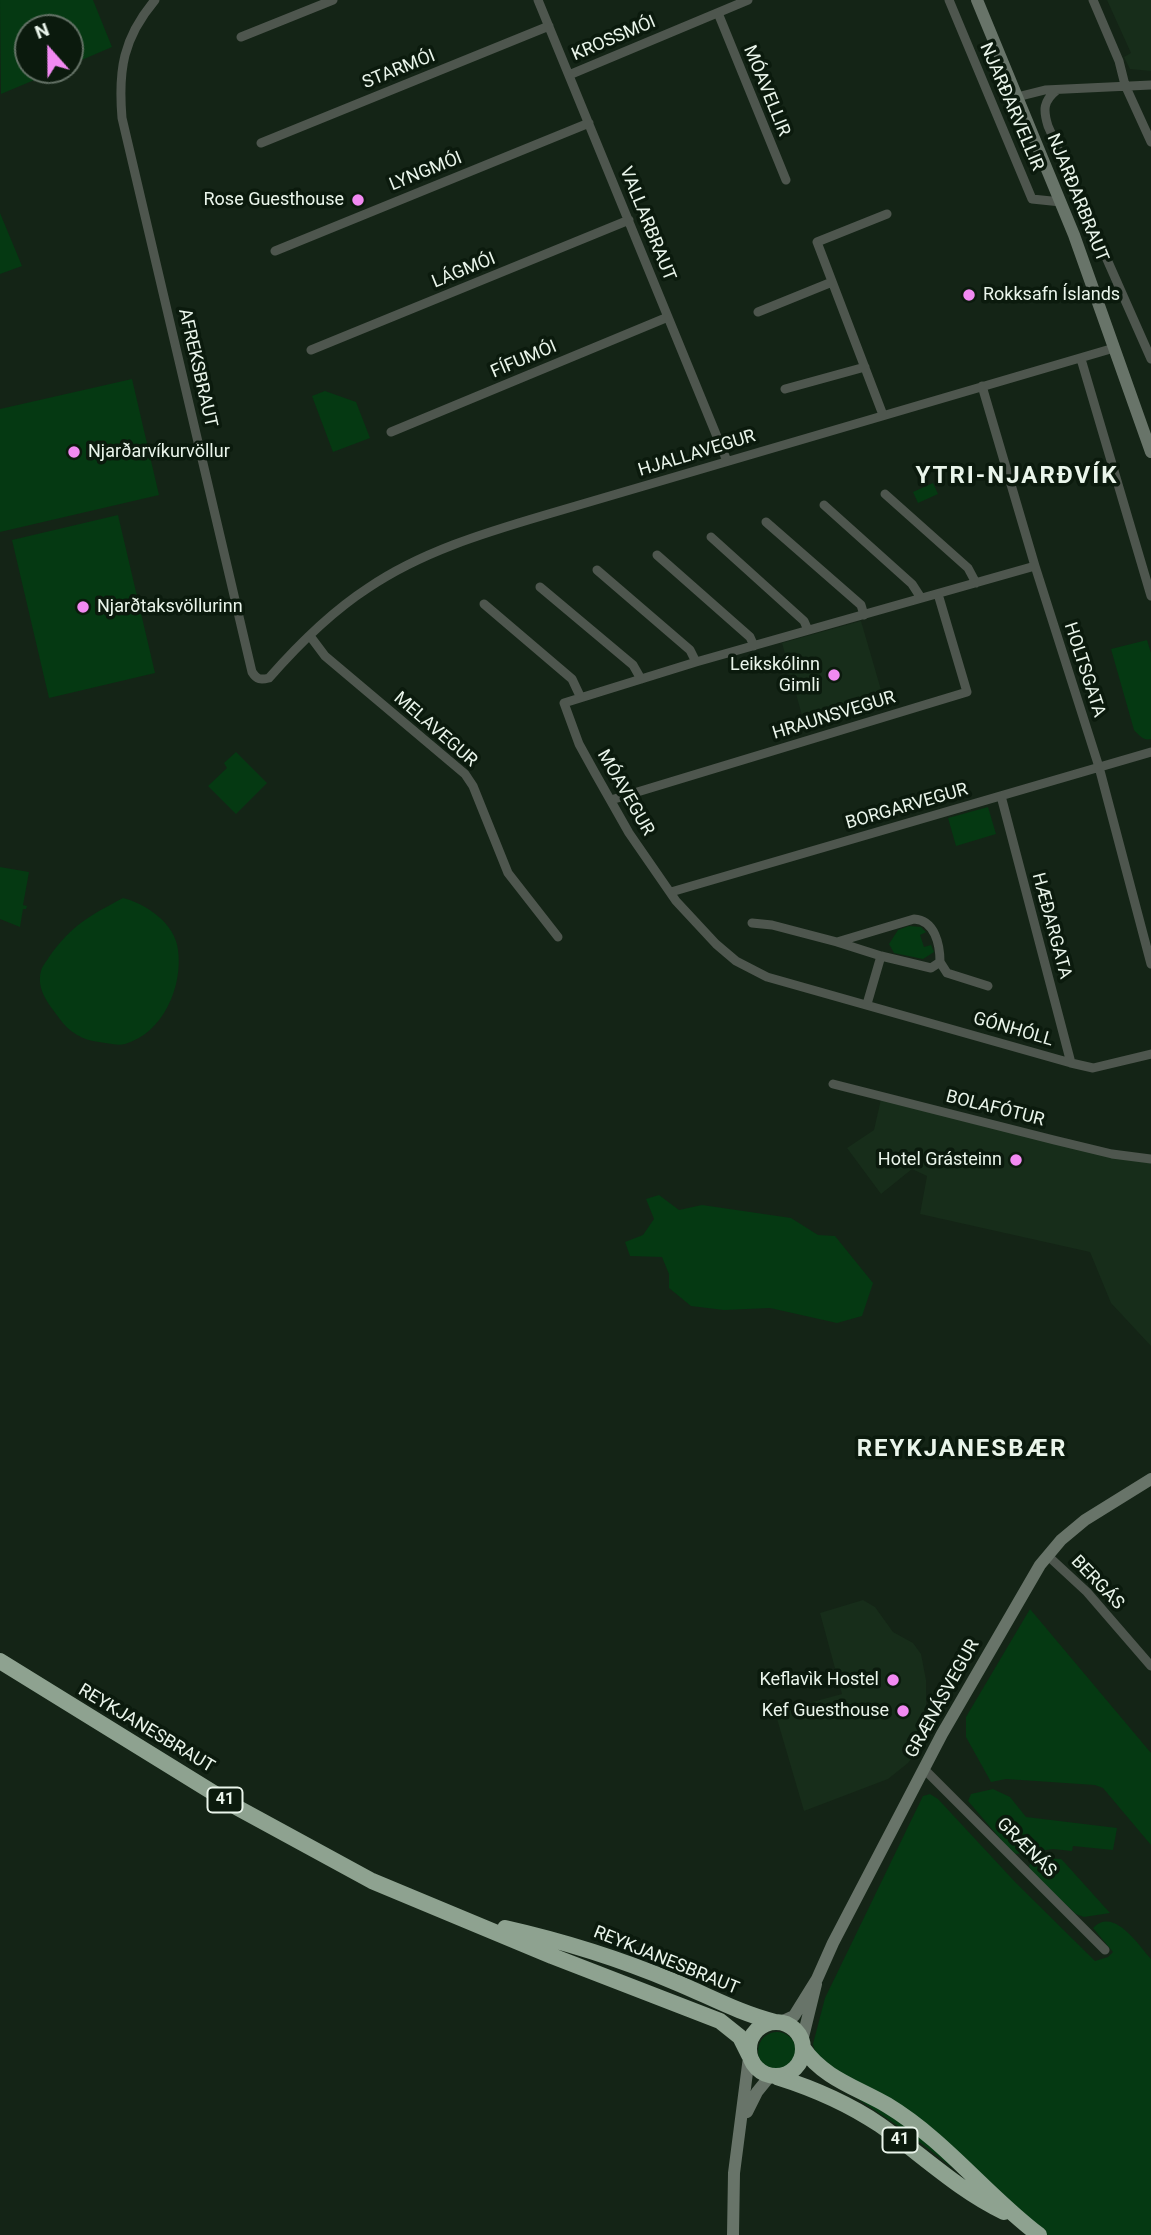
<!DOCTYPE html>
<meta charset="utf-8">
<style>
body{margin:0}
#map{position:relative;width:1151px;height:2235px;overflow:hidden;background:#142416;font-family:Roboto,sans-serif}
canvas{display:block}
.north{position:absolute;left:14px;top:14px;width:70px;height:70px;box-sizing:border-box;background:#0b1a0d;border:2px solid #647266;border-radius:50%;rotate:339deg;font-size:19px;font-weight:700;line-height:28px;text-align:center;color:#eaf5eb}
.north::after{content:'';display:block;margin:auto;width:24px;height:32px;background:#f28af2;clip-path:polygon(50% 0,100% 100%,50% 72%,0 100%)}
</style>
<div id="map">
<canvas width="1151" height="2235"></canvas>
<div class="north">N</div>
</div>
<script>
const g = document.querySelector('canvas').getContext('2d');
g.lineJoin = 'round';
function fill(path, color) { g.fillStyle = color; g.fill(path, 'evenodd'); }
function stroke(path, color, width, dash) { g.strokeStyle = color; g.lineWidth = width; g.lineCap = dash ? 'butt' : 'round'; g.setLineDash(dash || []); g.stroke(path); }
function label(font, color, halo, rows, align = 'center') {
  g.font = font + ' Roboto,sans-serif'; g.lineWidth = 7; g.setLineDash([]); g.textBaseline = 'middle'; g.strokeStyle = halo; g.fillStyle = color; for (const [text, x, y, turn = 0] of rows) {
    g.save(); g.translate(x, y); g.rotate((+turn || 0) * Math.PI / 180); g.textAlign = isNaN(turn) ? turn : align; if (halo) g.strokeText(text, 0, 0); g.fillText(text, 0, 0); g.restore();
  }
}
fill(new Path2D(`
 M1107 0H1151V71L1130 69 1124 57 1131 53Z
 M861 621 886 707 806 730 782 643Z
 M881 1099 1151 1163V1346L1111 1303 1090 1252 920 1214 927 1176 912 1169 881 1194 847 1148 874 1130Z
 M863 1600 875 1607 893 1632 913 1643 921 1654 926 1680V1712L920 1746 908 1763 888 1779 804 1811 775 1712 842 1694 820 1613Z`), '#172d1a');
fill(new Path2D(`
 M0 0H93L112 47 70 65V28H28V70H58L1 94Z
 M0 213 22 266 0 274Z
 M132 379 159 495 0 532V409Z
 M325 391 356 402 370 438 333 452 312 396Z
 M933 483 938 494 918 503 913 492Z
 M118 515 155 673 49 698 12 540Z
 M1147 640 1151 653V739C1143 741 1139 735 1134 730L1111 649Z
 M236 752 267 783 236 814 208 786 227 768 224 763Z
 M988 807 996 834 956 846 948 818Z
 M0 867 29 872 23 905 27 906 26 909H23L20 927 0 919Z
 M123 898C146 904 175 923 178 950 183 987 163 1033 125 1044 117 1046 107 1043 99 1042 82 1040 69 1032 59 1018 49 1004 36 990 41 971 42 966 47 961 49 957 72 925 89 916 123 898Z
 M909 926 921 927 926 932 920 935 924 947 931 945 934 952 923 959 894 953 889 944 898 930Z
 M659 1195 679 1210 702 1205 791 1218 818 1235 835 1236 873 1283 862 1316 837 1323 770 1308 724 1310 691 1306 669 1288V1274L662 1257 630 1256 625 1242 643 1235 654 1219 646 1199Z
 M1030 1609 1151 1753V1845L1103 1788 1095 1785 1006 1779 991 1782 966 1737V1717Z
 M993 1789 1010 1797 1026 1817 1117 1828 1113 1850 1073 1846 1072 1851 1053 1849 1016 1854 1009 1849 968 1801 971 1794Z
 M930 1794 938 1799 1016 1883 1095 1961 1108 1957 1113 1952 1093 1928C1114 1906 1139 1946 1151 1959V2235H1030L957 2171 904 2130 821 2074 813 2044 825 1998 923 1796Z
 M1046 1858 1061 1859 1065 1863 1110 1913 1084 1917 1076 1914 1031 1872 1029 1866 1031 1862Z
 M758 2051a19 19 0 1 1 38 0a19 19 0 1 1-38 0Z`), '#053912');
stroke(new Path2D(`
 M155 0C123 38 118 70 122 118L252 672C257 680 261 680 269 678 298 645 331 612 368 588 421 552 484 533 545 515L1114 348
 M538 0 727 461
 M949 0 1032 199 1061 202
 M1093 0 1119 61 1125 85 1151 142
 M718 13 786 180
 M241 37 333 0
 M569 75 748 0
 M1057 90C1043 101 1043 110 1048 126L1151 359
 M1017 97 1045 90 1151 85
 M261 143 549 26
 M275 251 589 123
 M758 312 832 282
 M311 350 629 220
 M1081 359 1151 596
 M982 386 1035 566 1099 767 1151 964
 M785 389 865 367
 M883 415 817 242 887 214
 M391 432 668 317
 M885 494 968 568 976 583
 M824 505 912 584 921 598
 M766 522 861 605 864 615
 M711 537 804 621 808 630
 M657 555 750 637 754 646
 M1035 566 696 662 564 703 579 744 595 773 629 833 676 901 716 944 736 961 767 977 1071 1063 1093 1068 1151 1054
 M597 570 690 650 696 662
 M540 587 633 665 641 679
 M484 604 572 679 580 696
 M310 636 325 656 465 774 473 786 508 873 558 937
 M1001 796 1071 1063
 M611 800 967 692 938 594
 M671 892 1151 752
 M914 919C935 920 940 945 940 962L931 968 881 956 837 942Z
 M752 923 772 925 837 942
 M940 962 947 973 988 986
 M867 1004 881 956
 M833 1084 1054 1140 1112 1154 1151 1159
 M1047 1555 1087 1592 1151 1666
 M924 1769 1105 1950`), '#4e564e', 9);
stroke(new Path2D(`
 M977 0 1074 235 1151 452
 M781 2022 794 2016 817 1979 833 1943 942 1734 1040 1565 1061 1540 1085 1520 1151 1479
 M802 2041 816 1984
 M747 2112 757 2092 770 2076
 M733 2235 734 2173 749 2057`), '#687469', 12);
stroke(new Path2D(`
 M0 1661 238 1808 372 1881 552 1956 720 2021 740 2037 749 2055
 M505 1928C563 1941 620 1959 675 1982 709 1996 739 2013 775 2022
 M749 2049a27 27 0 1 1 54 0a27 27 0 1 1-54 0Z
 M803 2048C823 2078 858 2088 887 2105 945 2140 986 2195 1039 2235
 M777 2077C812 2088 849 2104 880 2125 921 2154 958 2190 1004 2212`), '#8ea290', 16);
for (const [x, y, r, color] of [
 [358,200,7,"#f28af2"],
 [969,295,7,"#f28af2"],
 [74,452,7,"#f28af2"],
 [83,607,7,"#f28af2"],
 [834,675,7,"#f28af2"],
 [1016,1160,7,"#f28af2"],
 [893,1680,7,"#f28af2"],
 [903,1711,7,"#f28af2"]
]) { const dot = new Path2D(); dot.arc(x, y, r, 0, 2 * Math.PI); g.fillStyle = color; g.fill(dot); stroke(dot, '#0b1a0d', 2.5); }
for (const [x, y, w] of [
 [225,1800,35],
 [900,2140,35]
]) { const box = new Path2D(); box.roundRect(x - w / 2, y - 12.5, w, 25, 5); g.fillStyle = '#0b1a0d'; g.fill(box); stroke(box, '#eaf5eb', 2); }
label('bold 16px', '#eaf5eb', null, [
 ["41",225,1800],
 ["41",900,2140]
]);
label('18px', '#eaf5eb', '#0b1a0d', [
 ["KROSSMÓI",614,39,-23],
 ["STARMÓI",399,70,-22],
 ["MÓAVELLIR",766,91,68],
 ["NJARÐARVELLIR",1011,107,67],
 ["LYNGMÓI",426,172,-22],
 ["NJARÐARBRAUT",1077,198,68],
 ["VALLARBRAUT",647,224,68],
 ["LÁGMÓI",464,271,-22],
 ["FÍFUMÓI",524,360,-23],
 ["AFREKSBRAUT",197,368,77],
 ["HJALLAVEGUR",697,454,-17],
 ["HOLTSGATA",1084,670,72],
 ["HRAUNSVEGUR",834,716,-17],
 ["MELAVEGUR",435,730,41],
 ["MÓAVEGUR",625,793,60],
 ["BORGARVEGUR",907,807,-16],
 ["HÆÐARGATA",1051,926,75],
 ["GÓNHÓLL",1013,1030,16],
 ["BOLAFÓTUR",995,1109,14],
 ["BERGÁS",1097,1583,46],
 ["GRÆNÁSVEGUR",943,1699,-61],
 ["REYKJANESBRAUT",146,1729,31],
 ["GRÆNÁS",1026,1848,45],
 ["REYKJANESBRAUT",666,1961,22]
]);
label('18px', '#eaf5eb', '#0b1a0d', [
 ["Rose Guesthouse",344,200],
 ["Rokksafn Íslands",983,295,"left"],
 ["Njarðarvíkurvöllur",88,452,"left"],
 ["Njarðtaksvöllurinn",97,607,"left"],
 ["Leikskólinn",820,665],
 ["Gimli",820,686],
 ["Hotel Grásteinn",1002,1160],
 ["Keflavìk Hostel",879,1680],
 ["Kef Guesthouse",889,1711]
], 'right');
g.letterSpacing = '2px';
label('bold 24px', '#eaf5eb', '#0b1a0d', [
 ["YTRI-NJARÐVÍK",1017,477],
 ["REYKJANESBÆR",962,1450]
]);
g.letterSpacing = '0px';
</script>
